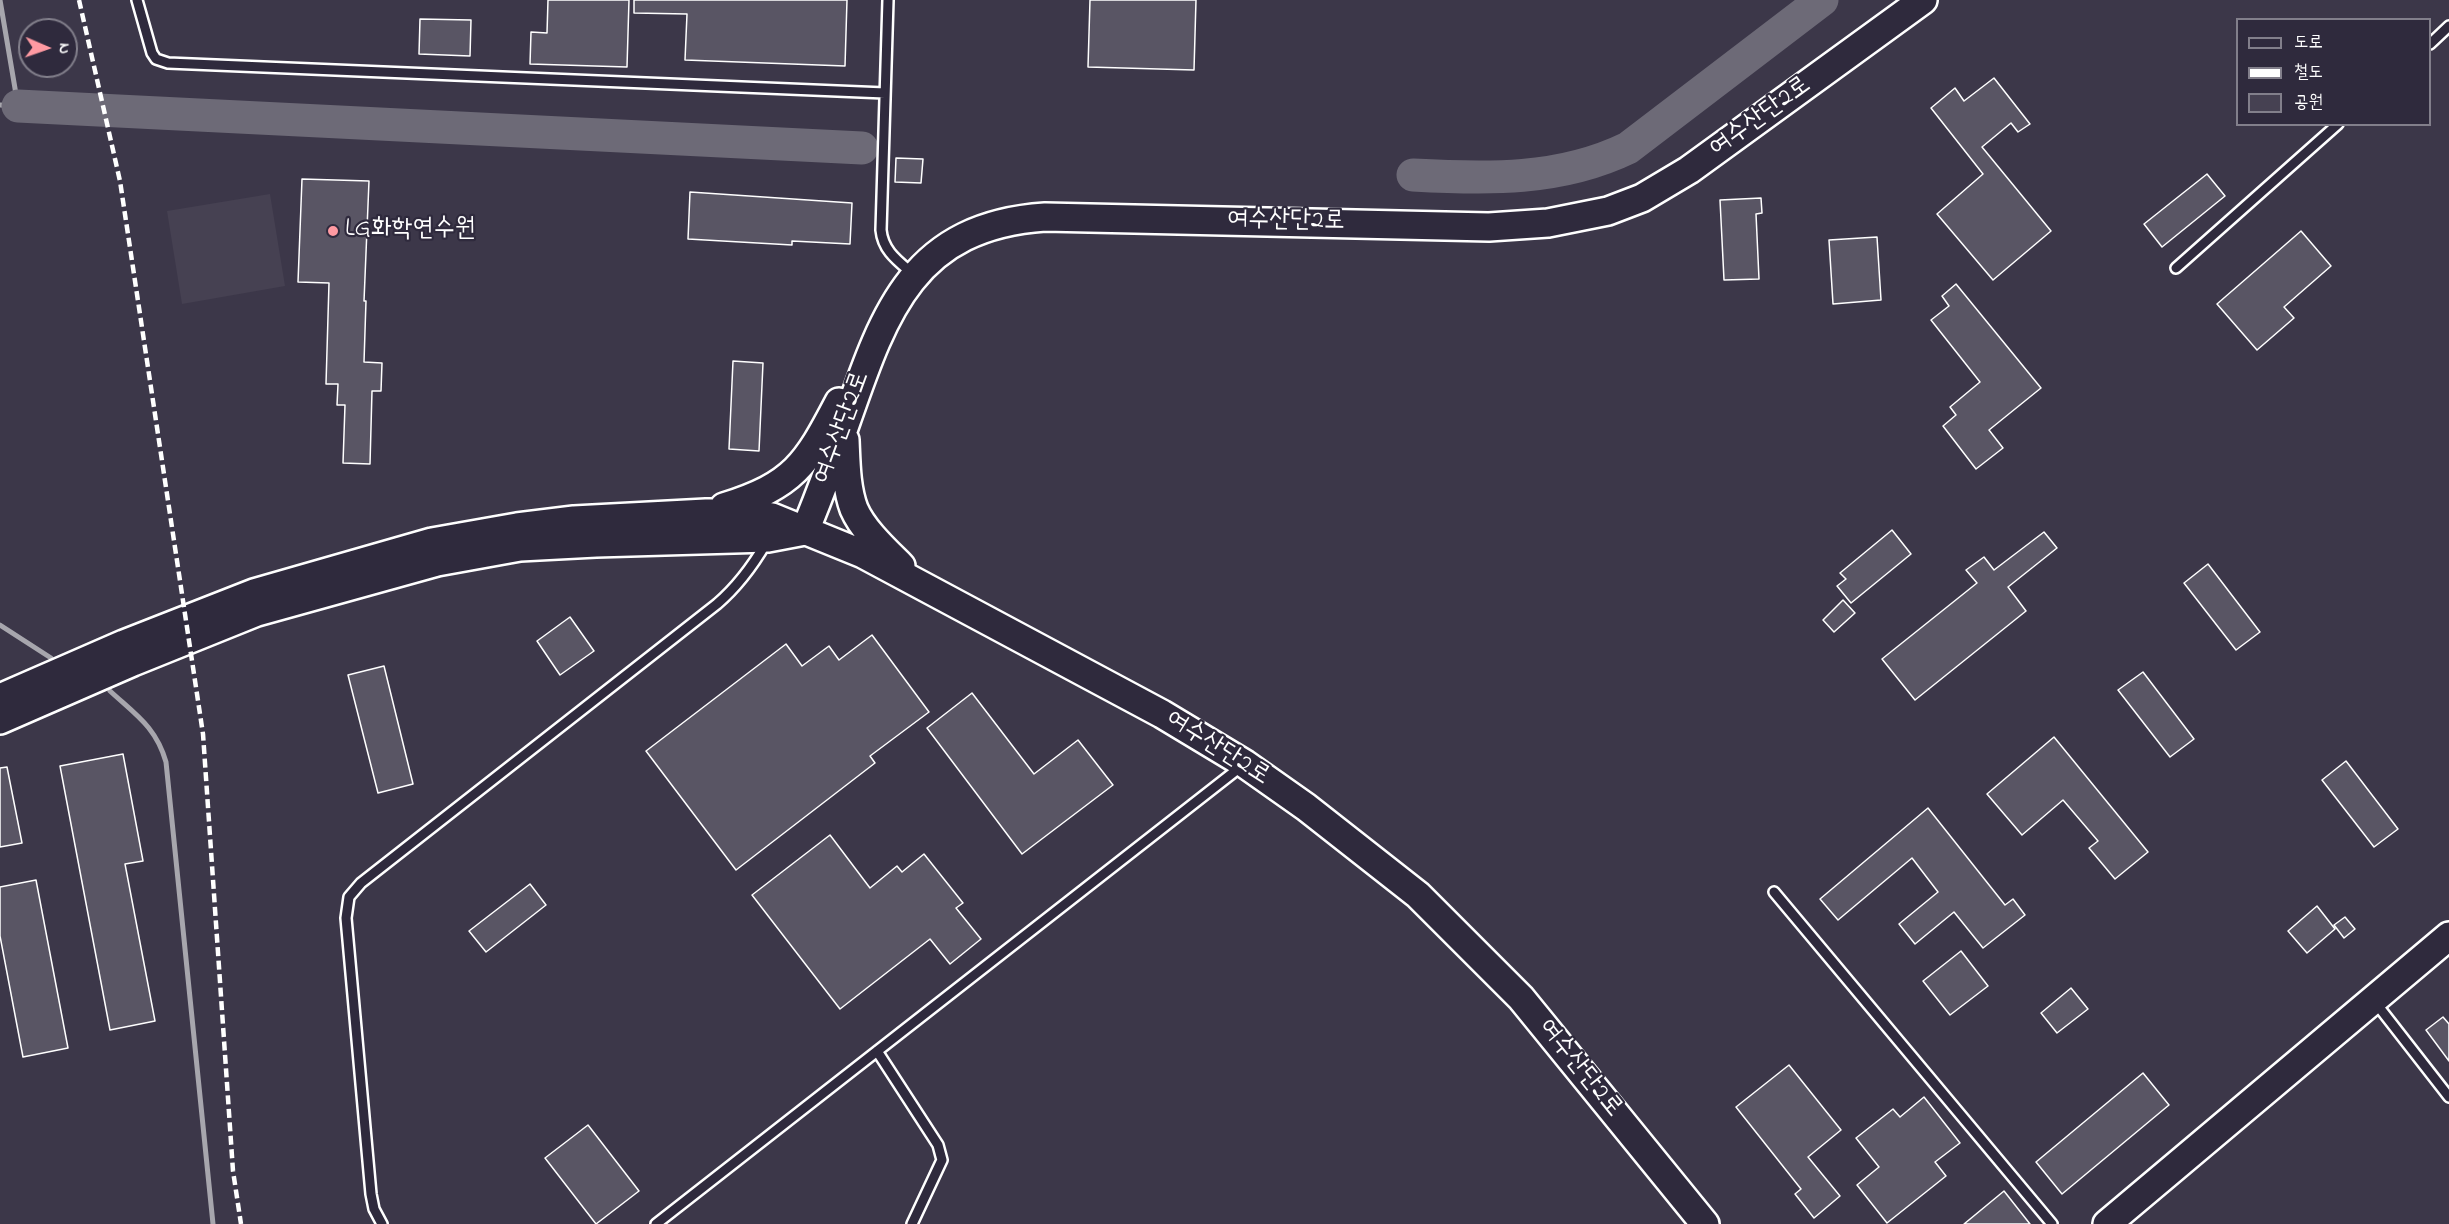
<!DOCTYPE html>
<meta charset="utf-8">
<style>
body{margin:0}
#map{position:relative;width:2449px;height:1224px;overflow:hidden;background:#2f2a3d;font-family:"Indie Flower","Poor Story",sans-serif}
canvas{display:block}
.legend{position:absolute;left:2236px;top:18px;width:195px;height:108px;box-sizing:border-box;background:#2f2a3d;border:2px solid #827f8b;margin:0;padding:8px 10px;list-style:none;font-size:18px;color:#fff}
.legend li{display:flex;align-items:center;gap:12px;height:30px}
.legend b{width:30px;border:2px solid #827f8b}
.north{position:absolute;left:18px;top:18px;width:60px;height:60px;box-sizing:border-box;background:#2f2a3d;border:2px solid #827f8b;border-radius:50%;rotate:92deg;font-size:16px;font-weight:700;line-height:24px;text-align:center;color:#fff}
.north::after{content:'';display:block;margin:auto;width:21px;height:27px;background:#ff9aa2;clip-path:polygon(50% 0,100% 100%,50% 72%,0 100%)}
</style>
<div id="map">
<canvas width="2449" height="1224"></canvas>
<ul class="legend">
<li><b style="height:8px;background:#2f2a3d"></b>도로</li>
<li><b style="height:8px;background:#fff"></b>철도</li>
<li><b style="height:16px;background:#464152"></b>공원</li>
</ul>
<div class="north">N</div>
</div>
<script>
const g = document.querySelector('canvas').getContext('2d');
g.lineJoin = 'round';
function fill(path, color) { g.fillStyle = color; g.fill(path, 'evenodd'); }
function stroke(path, color, width, dash) { g.strokeStyle = color; g.lineWidth = width; g.lineCap = dash ? 'butt' : 'round'; g.setLineDash(dash || []); g.stroke(path); }
function label(font, color, halo, rows, align = 'center') {
  g.font = font + ' "Indie Flower","Poor Story",sans-serif'; g.lineWidth = 4.5; g.setLineDash([]); g.textBaseline = 'middle'; g.strokeStyle = halo; g.fillStyle = color; for (const [text, x, y, turn = 0] of rows) {
    g.save(); g.translate(x, y); g.rotate((+turn || 0) * Math.PI / 180); g.textAlign = isNaN(turn) ? turn : align; if (halo) g.strokeText(text, 0, 0); g.fillText(text, 0, 0); g.restore();
  }
}
fill(new Path2D(`
 M0 0H2449V1224H0ZM2238 20H2430V124H2238ZM30 30H66V66H30Z`), '#3c3749');
fill(new Path2D(`
 M270 194 285 286 182 304 167 211Z`), '#464152');
stroke(new Path2D(`
 M0 105 18 106 0 0
 M0 625 51 658
 M110 691C136 715 156 727 166 762L213 1224`), '#a7a6ad', 5);
stroke(new Path2D(`
 M18 106 862 148
 M1413 175C1487 179 1560 181 1628 148L1822 0`), '#6d6a77', 33);
const building = new Path2D(`
 M548 0H629L627 67 530 64 531 32 547 33Z
 M634 0H847L845 66 685 60 687 14 634 13Z
 M1090 0H1196L1194 70 1088 67Z
 M420 19 471 20 470 56 419 54Z
 M1994 78 2030 124 2018 132 2011 123 1982 147 2051 231 1993 280 1937 214 1983 174 1931 108 1955 88 1964 101Z
 M896 158 923 159 921 183 895 182Z
 M2207 174 2225 196 2162 247 2144 224Z
 M302 179 369 181 364 301H366L364 362 382 363 381 391H372L370 464 343 463 345 405H337L338 384H326L329 283 298 282Z
 M690 192 852 203 850 244 792 241V245L688 239Z
 M1761 198 1762 213 1756 214 1759 279 1724 280 1720 200Z
 M2301 231 2331 266 2284 307 2294 318 2257 350 2217 304Z
 M1877 237 1881 300 1833 304 1829 240Z
 M1956 284 2041 388 1989 430 2003 448 1976 469 1943 426 1956 415 1950 407 1980 382 1931 320 1949 306 1942 296Z
 M733 361 763 363 759 451 729 449Z
 M1892 530 1911 554 1851 603 1837 586 1846 579 1840 573Z
 M2044 532 2057 548 2008 587 2026 611 1915 700 1882 659 1977 583 1966 570 1984 557 1994 570Z
 M2208 564 2260 632 2236 650 2184 583Z
 M1843 600 1855 613 1834 632 1823 620Z
 M570 617 594 651 560 675 537 641Z
 M872 635 929 712 870 756 875 763 736 870 646 751 786 644 802 666 829 646 839 660Z
 M384 666 413 784 378 793 348 675Z
 M2143 672 2194 739 2170 757 2118 690Z
 M972 693 1034 774 1078 740 1113 785 1022 854 927 728Z
 M2054 737 2148 852 2115 879 2089 848 2098 841 2063 800 2022 835 1987 794Z
 M123 754 143 861 125 864 155 1021 110 1030 60 766Z
 M2346 761 2398 829 2374 847 2322 780Z
 M7 767 22 843 0 847V768Z
 M1928 808 2005 905 2013 899 2025 915 1983 948 1954 912 1915 944 1899 924 1938 892 1912 858 1838 920 1820 899Z
 M830 835 870 888 897 866 902 872 924 854 963 903 956 908 981 939 950 964 930 939 840 1009 752 895Z
 M36 880 68 1048 23 1057 0 936V887Z
 M530 884 546 905 486 952 469 931Z
 M2317 906 2335 929 2307 953 2288 931Z
 M2345 917 2355 929 2344 938 2334 925Z
 M1961 951 1988 986 1950 1015 1923 981Z
 M2071 988 2088 1009 2057 1033 2041 1013Z
 M2443 1017 2449 1024V1061L2426 1030Z
 M1789 1065 1841 1130 1808 1157 1840 1196 1814 1218 1795 1194 1801 1189 1736 1107Z
 M2143 1073 2169 1105 2062 1194 2036 1162Z
 M1924 1097 1960 1143 1935 1162 1946 1176 1887 1223 1857 1185 1879 1167 1856 1138 1893 1109 1900 1117Z
 M588 1125 639 1191 596 1224 545 1158Z
 M2004 1191 2030 1224H1964Z`);
fill(building, '#595564');
stroke(building, '#fff', 1.5);
const lane = new Path2D(`
 M137 0 152 53 156 59 168 63 885 93
 M888 0 881 230C883 251 898 261 913 274
 M2430 44 2449 26
 M2176 268 2338 124
 M1774 892 2052 1224
 M2375 1002 2449 1097
 M877 1051 938 1145 942 1160 912 1224
 M382 1224 374 1209 371 1194 346 918 349 897 361 883 717 604C738 586 752 567 766 543
 M656 1224 1243 765`);
const secondary = new Path2D(`
 M845 440C846 462 846 488 854 509 863 530 885 550 901 566
 M724 507C794 485 806 465 839 402
 M805 531C820 494 834 457 847 419 885 310 914 226 1045 217L1489 227 1548 223 1608 211 1642 198 1689 170 1923 0
 M0 698 124 644 254 593 432 542 517 527 574 520 706 513H750L772 517 863 554 1162 714 1245 764 1306 807 1418 895 1521 998 1705 1224
 M0 720 133 662 257 612 437 562 520 547 596 543 768 538 805 531
 M2107 1224 2449 936`);
stroke(lane, '#fff', 14);
stroke(secondary, '#fff', 32);
stroke(lane, '#2f2a3d', 9);
stroke(secondary, '#2f2a3d', 27);
stroke(new Path2D(`
 M79 0 120 181 203 734 233 1171 241 1224`), '#fff', 4.5, [9, 4.5]);
for (const [x, y, r, color] of [
 [333,231,6,"#ff9aa2"]
]) { const dot = new Path2D(); dot.arc(x, y, r, 0, 2 * Math.PI); g.fillStyle = color; g.fill(dot); stroke(dot, '#2f2a3d', 2); }
label('26px', '#fff', '#2f2a3d', [
 ["여수산단2로",1761,118,-36],
 ["여수산단2로",1286,222,1],
 ["여수산단2로",843,428,-70],
 ["여수산단2로",1217,749,32],
 ["여수산단2로",1579,1069,51]
]);
label('26px', '#fff', '#2f2a3d', [
 ["LG화학연수원",345,231]
], 'left');
</script>
